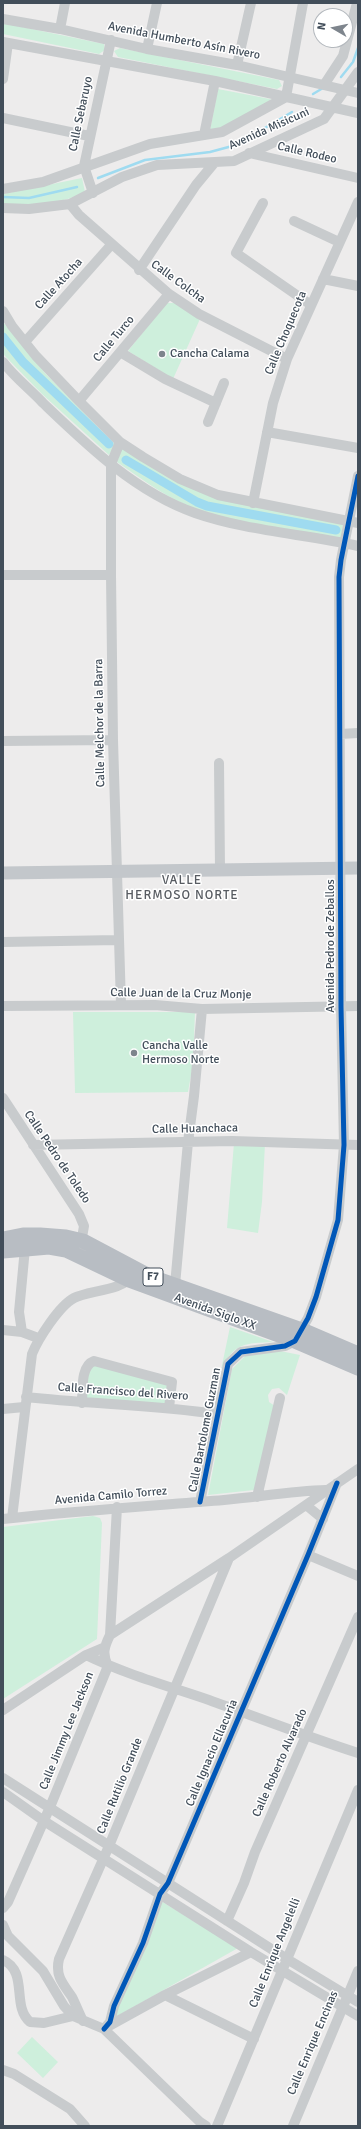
<!DOCTYPE html>
<meta charset="utf-8">
<style>
body{margin:0}
#map{position:relative;width:361px;height:2129px;overflow:hidden;background:#edecec;font-family:Signika,sans-serif}
canvas{display:block}
.frame{position:absolute;inset:0;border:4px solid #424e5a;pointer-events:none}
.north{position:absolute;left:313px;top:8px;width:40px;height:40px;box-sizing:border-box;background:#fff;border:1px solid #b3b8bd;border-radius:50%;rotate:279deg;font-size:11px;font-weight:700;line-height:16px;text-align:center;color:#424e5a}
.north::after{content:'';display:block;margin:auto;width:14px;height:18px;background:#7e858d;clip-path:polygon(50% 0,100% 100%,50% 72%,0 100%)}
</style>
<div id="map">
<canvas width="361" height="2129"></canvas>
<div class="frame"></div>
<div class="north">N</div>
</div>
<script>
const g = document.querySelector('canvas').getContext('2d');
g.lineJoin = 'round';
function fill(path, color) { g.fillStyle = color; g.fill(path, 'evenodd'); }
function stroke(path, color, width, dash) { g.strokeStyle = color; g.lineWidth = width; g.lineCap = dash ? 'butt' : 'round'; g.setLineDash(dash || []); g.stroke(path); }
function label(font, color, halo, rows, align = 'center') {
  g.font = font + ' Signika,sans-serif'; g.lineWidth = 3; g.setLineDash([]); g.textBaseline = 'middle'; g.strokeStyle = halo; g.fillStyle = color; for (const [text, x, y, turn = 0] of rows) {
    g.save(); g.translate(x, y); g.rotate((+turn || 0) * Math.PI / 180); g.textAlign = isNaN(turn) ? turn : align; if (halo) g.strokeText(text, 0, 0); g.fillText(text, 0, 0); g.restore();
  }
}
fill(new Path2D(`
 M3 23 104 44 105 50 99 54 3 34Z
 M120 48 279 80 282 86 277 89 118 57 114 51Z
 M218 89 270 99 271 100 225 128 210 130Z
 M82 178 85 192C59 205 32 206 3 204V194Z
 M166 303H175L200 319 173 379 128 351Z
 M3 322 45 373 115 444 109 455 42 394 5 356 3 353Z
 M122 448 178 482 343 524 341 539C293 531 230 525 186 505 161 494 139 477 117 462Z
 M73 1012H195L193 1064 188 1092 75 1093Z
 M234 1143 265 1144 262 1202 258 1233 227 1228Z
 M230 1327 273 1342C246 1343 233 1343 221 1370Z
 M280 1351 300 1355 287 1395 279 1388 272 1389 268 1395 269 1402 275 1406 254 1490 208 1495 232 1369 245 1356Z
 M93 1365 164 1382 168 1386 165 1404 85 1399 88 1372Z
 M93 1516 100 1518 102 1523 97 1639 3 1699V1527Z
 M156 1898 238 1948 114 2018Z
 M32 2037 58 2062 43 2078 17 2053Z`), '#ceefdc');
stroke(new Path2D(`
 M341 77 353 62 358 48
 M313 94 323 88
 M98 178 145 160 210 152 236 145 292 112
 M3 197 29 198 77 187`), '#9fdbf0', 2.5);
stroke(new Path2D(`
 M3 337 23 362 109 444
 M126 460 197 502 207 506 336 530`), '#9fdbf0', 9);
stroke(new Path2D(`
 M3 19 60 29 147 49 237 65 358 93
 M60 29 65 3
 M3 42 215 81 358 113
 M147 49 157 3
 M237 65 251 3
 M3 79 8 43
 M324 85 343 56 357 3
 M286 97 303 3
 M3 118 89 136
 M204 135 215 81
 M249 153 358 178
 M3 189 43 182 150 144 222 132 286 97
 M93 193 84 166 111 40
 M263 203 236 253 311 305
 M70 204 79 215 169 294 199 314 287 359
 M3 208 29 209 70 204 122 177 157 165 234 161 324 119 358 72
 M294 221 339 242
 M139 270 196 185 215 162
 M323 279 358 286
 M3 311 12 326 36 356 79 401 120 442 143 457 180 479 218 495 358 523
 M25 342 111 245
 M120 352 165 379 216 403
 M3 362C14 377 30 389 43 403 87 445 135 492 195 513 247 531 304 534 358 546
 M79 401 169 294
 M208 422 224 383
 M267 432 358 448
 M120 442 111 464V575L113 740 121 1005
 M253 503 273 403 287 359 358 202
 M3 575H111
 M340 734 358 733
 M3 741 113 740
 M219 763 220 870
 M3 942 118 940
 M3 1006 155 1005 202 1009 358 1006
 M3 1098 79 1214 84 1226 79 1255
 M33 1145 232 1141 358 1145
 M175 1285 188 1142 194 1096 202 1009
 M3 1330 22 1332 38 1338
 M22 1332 19 1312 25 1248
 M26 1397C90 1404 154 1405 217 1414
 M82 1403C83 1391 80 1366 94 1361L172 1382 169 1408
 M3 1409 24 1407
 M257 1497 280 1398
 M200 1502 228 1364 241 1352 285 1346 295 1341 308 1318 316 1297 338 1220 344 1145 341 1007 339 577 341 560 358 476
 M306 1505 323 1519
 M12 1518 32 1354C38 1339 59 1306 74 1298 87 1291 123 1290 131 1277
 M3 1519C76 1511 150 1506 224 1500 258 1497 292 1491 326 1490
 M308 1555 358 1576
 M110 1635 229 1558 358 1469
 M86 1655C125 1674 168 1686 209 1700 259 1718 308 1737 358 1753
 M3 1710 86 1655 105 1647
 M3 1778 287 1959 358 2002
 M3 1792 44 1821 251 1952 358 2016
 M3 1908 8 1902 50 1807 108 1666C102 1654 104 1647 110 1635L117 1507
 M227 1921 244 1883 255 1852 358 1617
 M3 1925 8 1936 43 1971 64 2006 73 2016 104 2029 200 2122 206 2126
 M3 1960C29 1972 11 2006 30 2022L44 2023 73 2016
 M165 1995 254 2039
 M83 2021C79 2013 76 2005 72 1997 63 1984 55 1976 59 1959L109 1846 229 1558
 M107 2027 165 1995 251 1952
 M104 2029 110 2022 114 2006 143 1943 160 1894 168 1883 308 1555 337 1483
 M3 2070 14 2074 70 2109 85 2126
 M217 2126 358 1790
 M293 2126 358 1971`), '#c8cbcd', 10);
stroke(new Path2D(`
 M3 873 358 868`), '#c3c7cb', 13);
stroke(new Path2D(`
 M3 1239 23 1235H40L66 1237 83 1241 149 1276 302 1330 358 1354
 M3 1251 49 1247 66 1250 129 1280 295 1341 358 1368`), '#b8bdc3', 15);
stroke(new Path2D(`
 M200 1502 228 1364 241 1352 285 1346 295 1341 308 1318 316 1297 338 1220 344 1145 341 1007 339 577 341 560 358 476
 M104 2029 110 2022 114 2006 143 1943 160 1894 168 1883 308 1555 337 1483`), '#0057b8', 5);
for (const [x, y, r, color] of [
 [162,354,4,"#7e858d"],
 [134,1053,4,"#7e858d"]
]) { const dot = new Path2D(); dot.arc(x, y, r, 0, 2 * Math.PI); g.fillStyle = color; g.fill(dot); stroke(dot, '#fff', 1.5); }
for (const [x, y, w] of [
 [153,1277,20]
]) { const box = new Path2D(); box.roundRect(x - w / 2, y - 9, w, 18, 3); g.fillStyle = '#fff'; g.fill(box); stroke(box, '#424e5a', 1); }
label('bold 11px', '#424e5a', null, [
 ["F7",153,1277]
]);
label('12px', '#424e5a', '#fff', [
 ["Avenida Humberto Asín Rivero",184,41,11],
 ["Calle Sebaruyo",81,114,-78],
 ["Avenida Misicuni",269,129,-24],
 ["Calle Rodeo",307,153,13],
 ["Calle Colcha",178,282,36],
 ["Calle Atocha",59,284,-48],
 ["Calle Choquecota",286,333,-67],
 ["Calle Turco",114,339,-50],
 ["Calle Melchor de la Barra",100,723,-91],
 ["Avenida Pedro de Zeballos",331,946,-90],
 ["Calle Juan de la Cruz Monje",181,994,1],
 ["Calle Huanchaca",195,1129,-1],
 ["Calle Pedro de Toledo",57,1157,56],
 ["Avenida Siglo XX",215,1312,20],
 ["Calle Francisco del Rivero",123,1392,4],
 ["Calle Bartolome Guzman",205,1430,-79],
 ["Avenida Camilo Torrez",111,1496,-5],
 ["Calle Jimmy Lee Jackson",67,1731,-68],
 ["Calle Ignacio Ellacuria",212,1753,-67],
 ["Calle Roberto Alvarado",280,1763,-66],
 ["Calle Rutilio Grande",120,1786,-68],
 ["Calle Enrique Angelelli",275,1953,-68],
 ["Calle Enrique Encinas",313,2043,-67]
]);
label('12px', '#424e5a', '#fff', [
 ["Cancha Calama",170,354],
 ["Cancha Valle",142,1046],
 ["Hermoso Norte",142,1060]
], 'left');
g.letterSpacing = '1px';
label('13px', '#575b61', '#fff', [
 ["VALLE",182,881],
 ["HERMOSO NORTE",182,896]
]);
g.letterSpacing = '0px';
</script>
